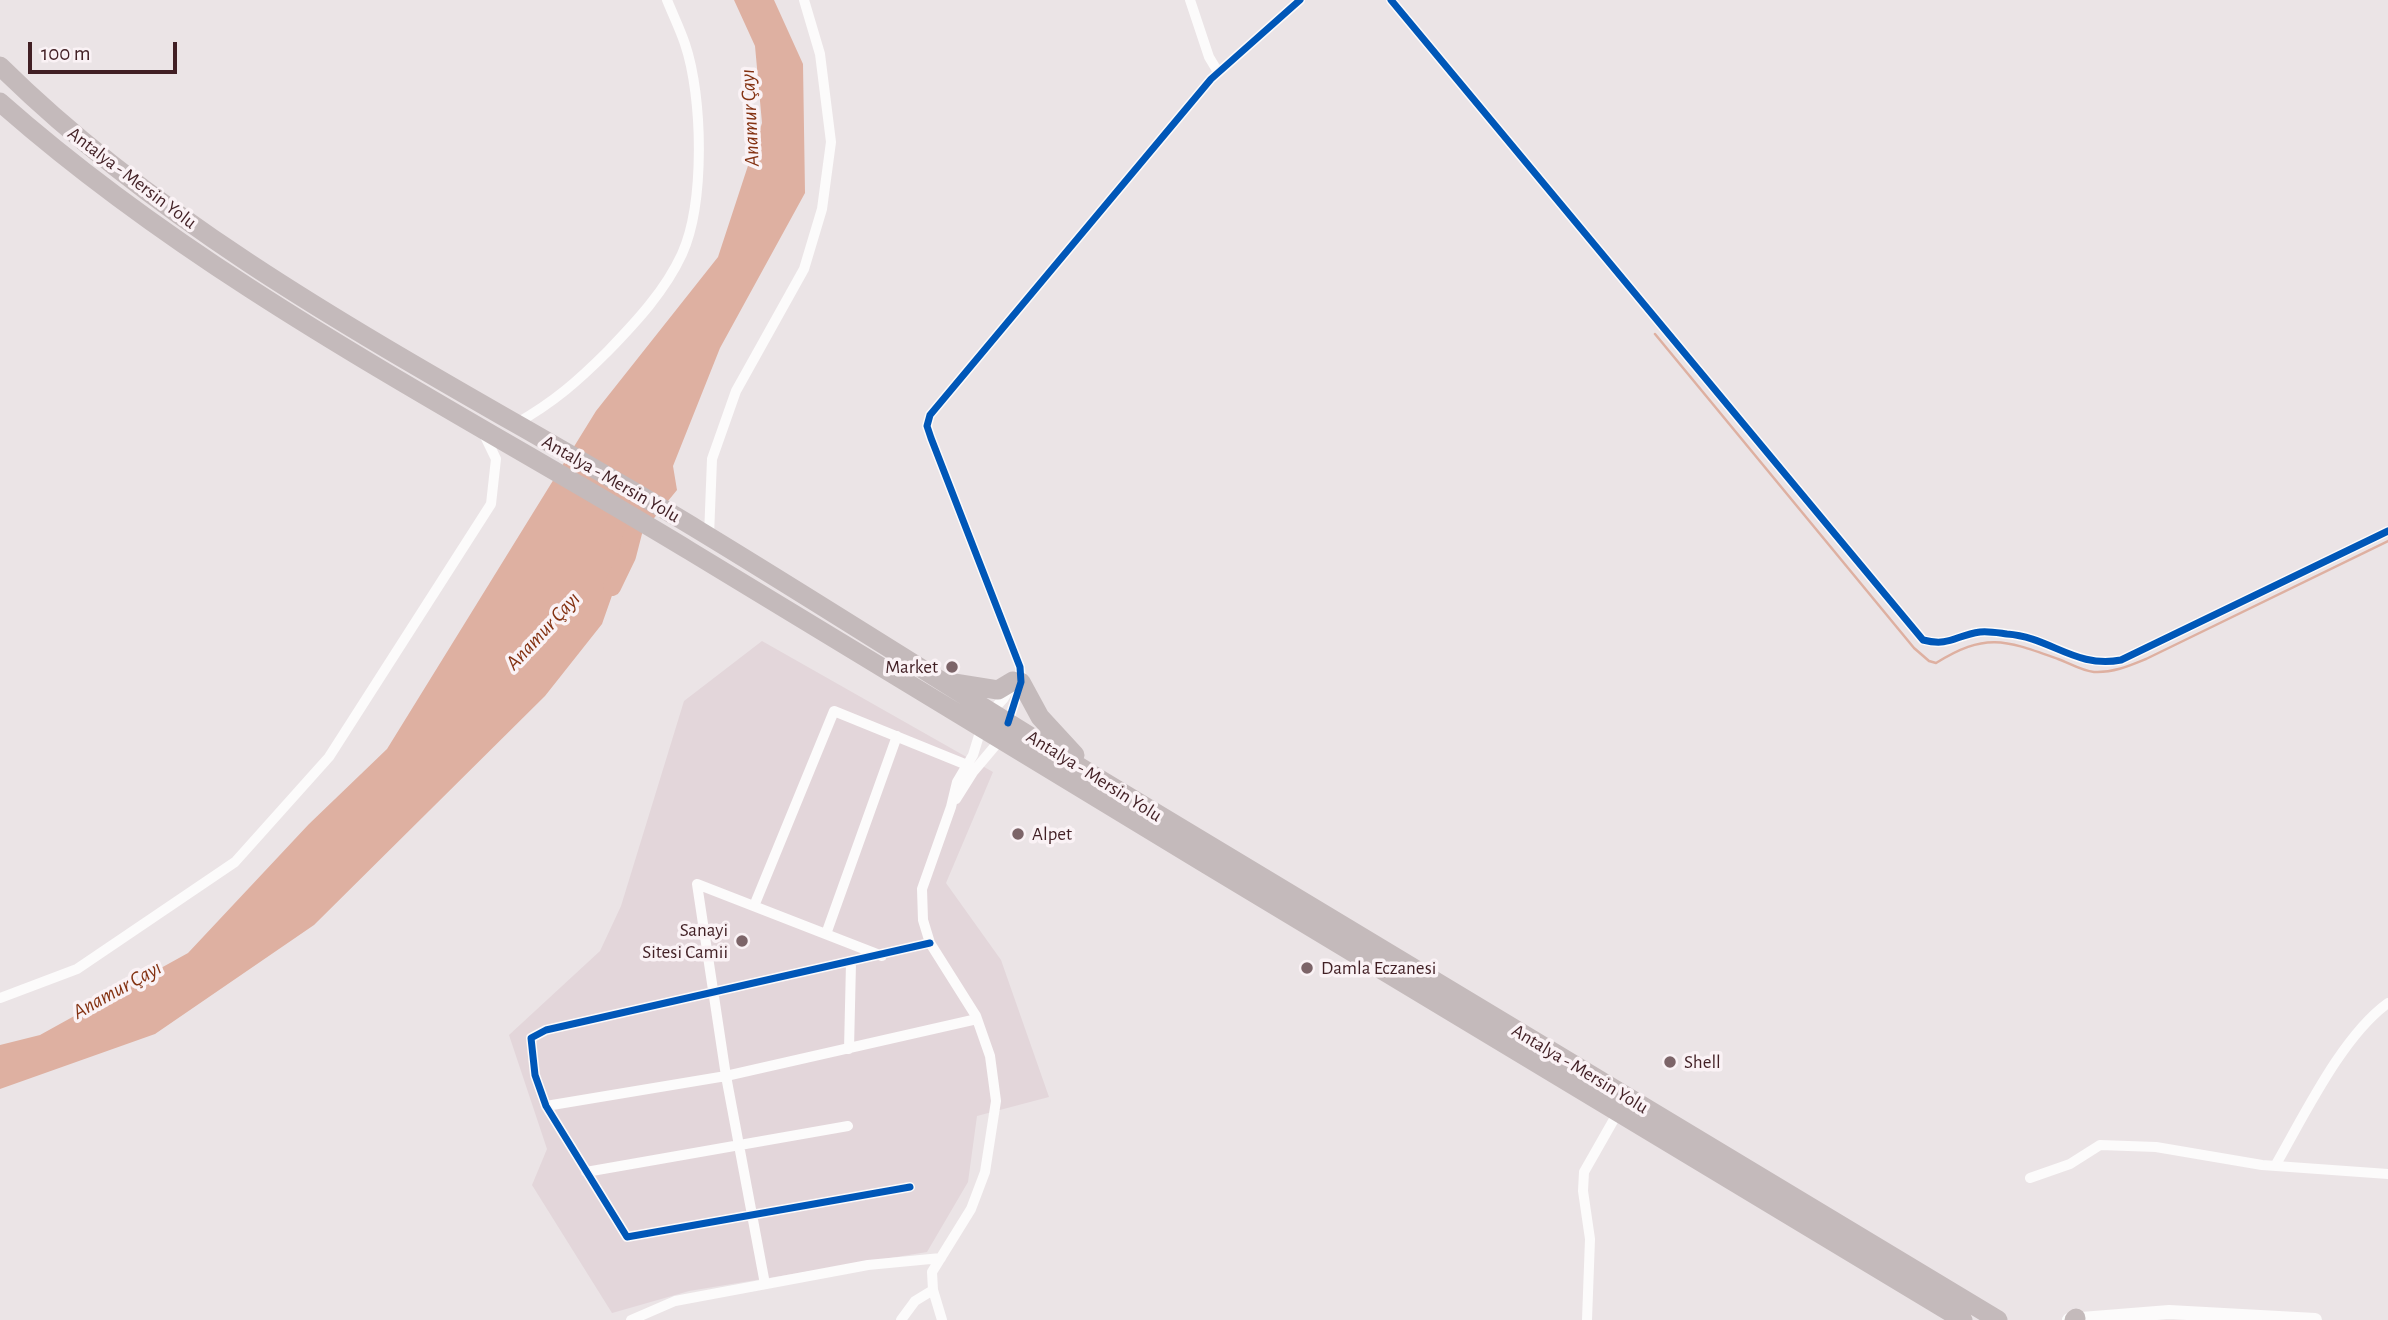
<!DOCTYPE html>
<meta charset="utf-8">
<style>
body{margin:0}
#map{position:relative;width:2388px;height:1320px;overflow:hidden;background:#ebe4e6;font-family:"Alegreya Sans",sans-serif}
canvas{display:block}
.scale{position:absolute;left:28px;top:42px;width:149px;height:32px;box-sizing:border-box;border:4px solid #411f24;border-top:0;padding-left:9px;font-size:21px;line-height:24px;white-space:nowrap;color:#411f24;-webkit-text-stroke:5px #faf2f5;paint-order:stroke}
</style>
<div id="map">
<canvas width="2388" height="1320"></canvas>
<div class="scale">100 m</div>
</div>
<script>
const g = document.querySelector('canvas').getContext('2d');
g.lineJoin = 'round';
function fill(path, color) { g.fillStyle = color; g.fill(path, 'evenodd'); }
function stroke(path, color, width, dash) { g.strokeStyle = color; g.lineWidth = width; g.lineCap = dash ? 'butt' : 'round'; g.setLineDash(dash || []); g.stroke(path); }
function label(font, color, halo, rows, align = 'center') {
  g.font = font + ' "Alegreya Sans",sans-serif'; g.lineWidth = 7; g.setLineDash([]); g.textBaseline = 'middle'; g.strokeStyle = halo; g.fillStyle = color; for (const [text, x, y, turn = 0] of rows) {
    g.save(); g.translate(x, y); g.rotate((+turn || 0) * Math.PI / 180); g.textAlign = isNaN(turn) ? turn : align; if (halo) g.strokeText(text, 0, 0); g.fillText(text, 0, 0); g.restore();
  }
}
fill(new Path2D(`
 M762 641 993 772 946 883 1001 960 1049 1097 977 1116 968 1182 927 1252 689 1291 612 1313 532 1185 547 1149 509 1035 600 951 621 906 684 701Z`), '#e3d6da');
fill(new Path2D(`
 M734 0H774L803 64 805 193 720 348 673 466 677 490 628 550 602 624 545 696 314 925 155 1034 0 1089V1045L40 1035 188 953 309 824 387 749 596 411 718 257 762 123 755 46Z`), '#deb0a1');
stroke(new Path2D(`
 M1655 334 1914 648 1929 661 1936 663C1986 632 2005 640 2058 659 2069 663 2082 671 2094 672 2113 673 2129 666 2146 659L2388 541`), '#deb0a1', 2.5);
stroke(new Path2D(`
 M612 587 627 556 635 525`), '#deb0a1', 18);
stroke(new Path2D(`
 M1190 0 1209 57 1218 72
 M1391 0 1923 640C1950 647 1956 635 1980 632 1989 631 1999 633 2007 634 2050 637 2076 669 2121 660L2388 531
 M517 423C554 402 578 381 608 351 636 322 665 291 682 254 705 203 703 97 685 44 680 29 673 15 667 0
 M709 536 712 459 736 391 804 269 822 209 831 142 820 54 804 0
 M991 712 1004 698 1011 685
 M1008 723 1021 682 1020 667 931 438 927 426 930 415 1211 79 1300 0
 M956 799 973 772 1000 740
 M754 906 834 711 967 765
 M826 934 897 736
 M0 998 77 969 235 862 329 757 491 504 496 459 482 430
 M849 1049 851 963
 M546 1106 726 1076 977 1019
 M2275 1166C2304 1116 2342 1036 2388 1003
 M586 1172 848 1126
 M2030 1178 2070 1164 2100 1145 2156 1147 2262 1165 2388 1174
 M910 1187 627 1237 546 1106 535 1075 531 1038 546 1030 930 943
 M765 1284 726 1076 697 884 882 956
 M631 1320 675 1301 868 1265 941 1258
 M901 1320 915 1301 933 1290
 M942 1320 933 1290 932 1272 971 1209 985 1172 996 1101 990 1056 976 1016 930 943 923 920 922 889 951 807 957 782 973 755 981 729
 M1587 1320 1590 1239 1583 1191 1584 1172 1617 1114`), '#fcfbfb', 10);
stroke(new Path2D(`
 M2069 1320 2169 1312 2315 1320`), '#fcfbfb', 14);
stroke(new Path2D(`
 M0 66C197 261 465 388 700 531 835 613 968 699 1103 781 1400 962 1699 1141 1998 1320
 M0 102C206 284 456 409 690 551 1114 808 1537 1066 1963 1320
 M1021 682 1040 717 1075 755
 M954 683 998 690 1013 681
 M2074 1320 2076 1318`), '#c4babb', 19);
stroke(new Path2D(`
 M1391 0 1923 640C1950 647 1956 635 1980 632 1989 631 1999 633 2007 634 2050 637 2076 669 2121 660L2388 531
 M1008 723 1021 682 1020 667 931 438 927 426 930 415 1211 79 1300 0
 M910 1187 627 1237 546 1106 535 1075 531 1038 546 1030 930 943`), '#0057b8', 7);
for (const [x, y, r, color] of [
 [952,667,7,"#7c6468"],
 [1018,834,7,"#7c6468"],
 [742,941,7,"#7c6468"],
 [1307,968,7,"#7c6468"],
 [1670,1062,7,"#7c6468"]
]) { const dot = new Path2D(); dot.arc(x, y, r, 0, 2 * Math.PI); g.fillStyle = color; g.fill(dot); stroke(dot, '#faf2f5', 2.5); }
label('19px', '#411f24', '#faf2f5', [
 ["Antalya - Mersin Yolu",132,178,37],
 ["Antalya - Mersin Yolu",611,479,30],
 ["Antalya - Mersin Yolu",1094,776,32],
 ["Antalya - Mersin Yolu",1580,1069,31]
]);
label('19px', '#411f24', '#faf2f5', [
 ["Market",938,667,"right"],
 ["Alpet",1032,834],
 ["Sanayi",728,930,"right"],
 ["Sitesi Camii",728,952,"right"],
 ["Damla Eczanesi",1321,968],
 ["Shell",1684,1062]
], 'left');
label('italic 21px', '#843212', '#faf2f5', [
 ["Anamur Çayı",750,118,-93],
 ["Anamur Çayı",543,631,-47],
 ["Anamur Çayı",117,990,-29]
]);
</script>
